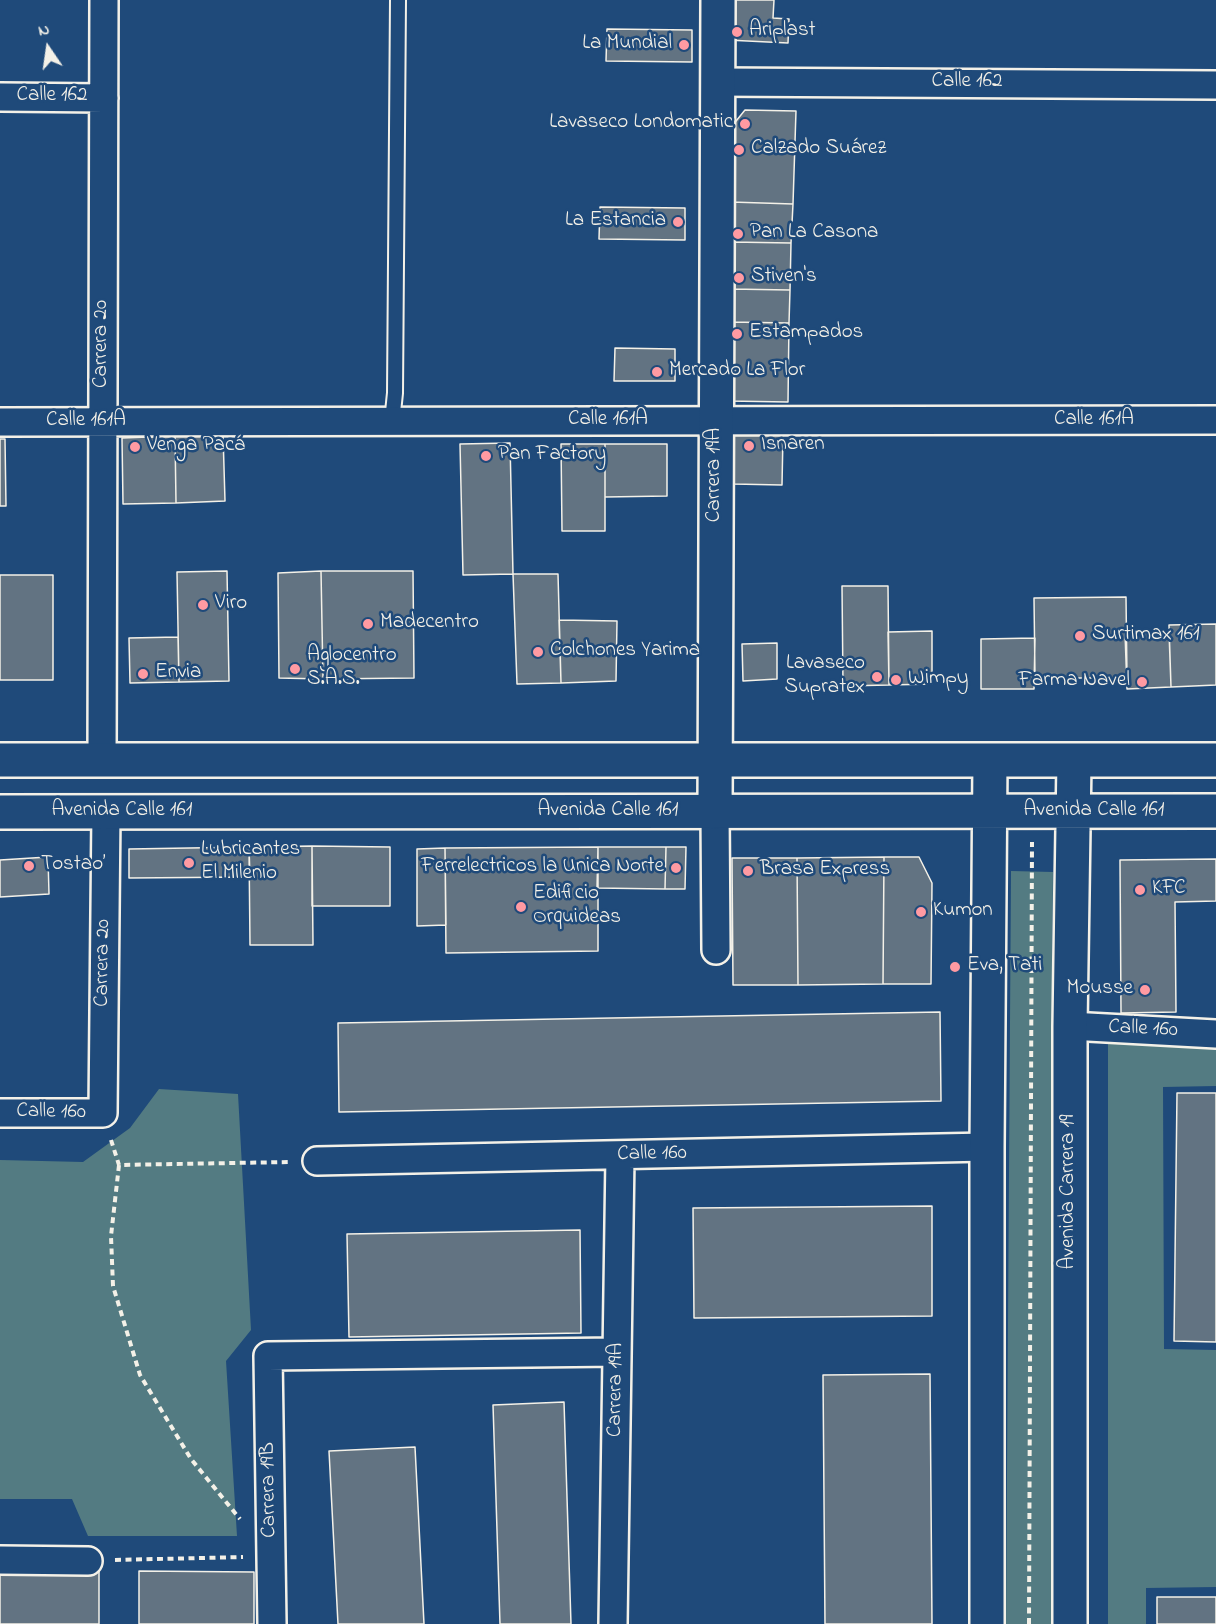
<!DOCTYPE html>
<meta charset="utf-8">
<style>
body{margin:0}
#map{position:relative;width:1216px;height:1624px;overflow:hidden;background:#1f4a7a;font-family:"Indie Flower",sans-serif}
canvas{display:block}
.north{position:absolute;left:18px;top:18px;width:60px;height:60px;-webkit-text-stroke:4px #1f4a7a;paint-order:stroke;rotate:347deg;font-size:16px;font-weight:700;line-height:24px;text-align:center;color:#f4f1e8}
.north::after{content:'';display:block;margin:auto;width:21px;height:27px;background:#f4f1e8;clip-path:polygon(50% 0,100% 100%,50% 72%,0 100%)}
</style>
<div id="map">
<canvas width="1216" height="1624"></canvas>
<div class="north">N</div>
</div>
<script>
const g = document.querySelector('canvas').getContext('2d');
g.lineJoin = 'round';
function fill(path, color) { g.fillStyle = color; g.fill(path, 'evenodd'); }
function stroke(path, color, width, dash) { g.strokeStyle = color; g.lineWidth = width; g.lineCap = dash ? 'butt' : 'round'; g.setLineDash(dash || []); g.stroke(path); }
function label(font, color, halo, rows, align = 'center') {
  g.font = font + ' "Indie Flower",sans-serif'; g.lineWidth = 5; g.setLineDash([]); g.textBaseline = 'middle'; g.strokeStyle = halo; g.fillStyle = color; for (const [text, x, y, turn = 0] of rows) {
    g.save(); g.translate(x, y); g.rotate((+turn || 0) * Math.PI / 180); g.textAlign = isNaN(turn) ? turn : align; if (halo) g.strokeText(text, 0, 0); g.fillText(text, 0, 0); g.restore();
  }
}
fill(new Path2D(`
 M1011 871 1053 872 1051 1109 1052 1624H1006Z
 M1108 1042 1216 1046V1086L1163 1087 1164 1349 1216 1350V1587L1146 1588V1624H1108Z
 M159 1089 238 1094 251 1330 226 1361 237 1536H88L72 1499H0V1160L83 1162 130 1128Z`), '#537b82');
const building = new Path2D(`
 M729 0H774L773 18 789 19 788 43 727 40Z
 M607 29 692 30V62L606 61Z
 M745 110 796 111 793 204 731 202 732 126Z
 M731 202 793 204 791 243 731 242Z
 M600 207 685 208V240L599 239Z
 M731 242 791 243 790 290 730 289Z
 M730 289 790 290 789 323 729 322Z
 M729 322 789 323 788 402 728 401Z
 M615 348 675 349V381H614Z
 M223 434 225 501 176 503 175 436Z
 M734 435H783L782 485 733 484Z
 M175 436 176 503 123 504 122 438Z
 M0 439H5L6 506H0Z
 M510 443 513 574 463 575 460 444Z
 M561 444H605V531H562Z
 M605 444H667V496L605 497Z
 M227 571 229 681 179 682 177 572Z
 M321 571 323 679 279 678 278 573Z
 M321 571H413L414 678 323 679Z
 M513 574H558L561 683 517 684Z
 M0 575H53V680H0Z
 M842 586H888L889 685 843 686Z
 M1126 597 1127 678H1035L1034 598Z
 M559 620 617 621 616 681 561 683Z
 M1216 624V685L1171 687 1169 625Z
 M932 631V684L889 685 888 632Z
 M1169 632 1171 687 1127 689 1125 633Z
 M178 637 179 682 130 683 129 638Z
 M1035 638 1034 689H981V639Z
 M777 643V679L743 681 742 644Z
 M312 846 313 945H250L249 847Z
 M312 846 390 847V906H312Z
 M249 847 250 877 129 878V849Z
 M598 847V951L446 953 445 848Z
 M598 847H666L665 889 597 888Z
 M666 847H686L685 889H665Z
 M445 848 446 925 417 926V849Z
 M48 857 49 894 0 897V860Z
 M884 857 883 984 798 985 797 858Z
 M884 857H919L932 883 931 984H883Z
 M732 858H797L798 985H733Z
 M1216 859V901L1175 902 1176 1012 1121 1013 1120 860Z
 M940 1012 941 1101 339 1112 338 1023Z
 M1177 1093H1216V1342L1174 1341Z
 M932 1206V1316L694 1318 693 1208Z
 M580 1230 581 1333 349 1337 347 1234Z
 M930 1374 932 1624H825L823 1375Z
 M564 1402 571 1624H500L493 1405Z
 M415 1447 424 1624H338L329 1451Z
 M99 1562V1624H0V1566Z
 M139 1571 254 1572V1624H139Z
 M1157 1597H1216V1624H1157Z`);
fill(building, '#627382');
stroke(building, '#f4f1e8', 1.5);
const lane = new Path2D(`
 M392 422 395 393 398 0`);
const street = new Path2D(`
 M717 82 1216 85
 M0 97 104 98
 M0 422 1216 420
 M102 760 104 0
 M715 812 716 950
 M1070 1026 1216 1034
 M0 1113H103L106 812
 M317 1161 987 1147
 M0 1560 88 1561
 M272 1624 268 1356 617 1352
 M613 1624 620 1156`);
const secondary = new Path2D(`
 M0 760H1216
 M0 812 1216 811
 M715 812 718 0
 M987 1624V1147L990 760
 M1070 1624V1026L1074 760`);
stroke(lane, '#f4f1e8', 18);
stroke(street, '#f4f1e8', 32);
stroke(secondary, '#f4f1e8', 38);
stroke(new Path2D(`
 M111 1140 119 1165 289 1162
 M119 1165 111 1236 113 1286 140 1375 191 1459 240 1519
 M115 1560 243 1557
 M1029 1624 1032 842`), '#f4f1e8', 4, [6, 4.5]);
stroke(lane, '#1f4a7a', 14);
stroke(street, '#1f4a7a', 27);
stroke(secondary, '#1f4a7a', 33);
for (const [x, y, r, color] of [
 [737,32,6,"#ff9aa2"],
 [684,45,6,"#ff9aa2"],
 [745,124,6,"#ff9aa2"],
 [739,150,6,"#ff9aa2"],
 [678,222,6,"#ff9aa2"],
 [738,234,6,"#ff9aa2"],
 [739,278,6,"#ff9aa2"],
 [737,334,6,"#ff9aa2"],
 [657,372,6,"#ff9aa2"],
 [749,446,6,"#ff9aa2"],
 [135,447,6,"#ff9aa2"],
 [486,456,6,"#ff9aa2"],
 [203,605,6,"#ff9aa2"],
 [368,624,6,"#ff9aa2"],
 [1080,636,6,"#ff9aa2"],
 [538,652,6,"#ff9aa2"],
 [295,669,6,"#ff9aa2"],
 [143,674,6,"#ff9aa2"],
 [877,677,6,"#ff9aa2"],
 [896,680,6,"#ff9aa2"],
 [1142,682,6,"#ff9aa2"],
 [189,863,6,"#ff9aa2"],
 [29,866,6,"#ff9aa2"],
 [676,868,6,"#ff9aa2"],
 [748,871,6,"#ff9aa2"],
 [1140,890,6,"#ff9aa2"],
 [521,907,6,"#ff9aa2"],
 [921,912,6,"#ff9aa2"],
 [955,967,6,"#ff9aa2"],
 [1145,990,6,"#ff9aa2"]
]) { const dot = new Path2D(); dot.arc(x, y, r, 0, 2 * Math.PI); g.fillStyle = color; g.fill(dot); stroke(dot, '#1f4a7a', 2); }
label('21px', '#f4f1e8', '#1f4a7a', [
 ["Ariplast",749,32],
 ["La Mundial",672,45,"right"],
 ["Lavaseco Londomatic",733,124,"right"],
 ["Calzado Suárez",751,150],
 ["La Estancia",666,222,"right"],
 ["Pan La Casona",750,234],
 ["Stiven's",751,278],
 ["Estampados",749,334],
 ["Mercado La Flor",669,372],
 ["Isnaren",761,446],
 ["Venga Pacá",147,447],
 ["Pan Factory",498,456],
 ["Viro",215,605],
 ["Madecentro",380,624],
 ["Surtimax 161",1092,636],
 ["Colchones Yarima",550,652],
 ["Aglocentro",307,657],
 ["S.A.S.",307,681],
 ["Lavaseco",865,665,"right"],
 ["Supratex",865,689,"right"],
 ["Envia",155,674],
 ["Wimpy",908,680],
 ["Farma Navel",1130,682,"right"],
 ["Lubricantes",201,851],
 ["El Milenio",201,875],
 ["Tostao’",41,866],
 ["Ferrelectricos la Unica Norte",664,868,"right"],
 ["Brasa Express",760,871],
 ["KFC",1152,890],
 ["Edificio",533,895],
 ["Orquideas",533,919],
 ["Kumon",933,912],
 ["Eva, Tati",967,967],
 ["Mousse",1133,990,"right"]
], 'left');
label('21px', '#f4f1e8', '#1f4a7a', [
 ["Calle 162",967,83],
 ["Calle 162",52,97],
 ["Carrera 20",103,344,-90],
 ["Calle 161A",608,421],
 ["Calle 161A",1094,421],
 ["Calle 161A",86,422],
 ["Carrera 19A",716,475,-90],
 ["Avenida Calle 161",122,812],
 ["Avenida Calle 161",608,812],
 ["Avenida Calle 161",1094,812],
 ["Carrera 20",104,963,-89],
 ["Calle 160",1143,1030,3],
 ["Calle 160",51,1113,1],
 ["Calle 160",652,1155,-1],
 ["Avenida Carrera 19",1070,1192,-90],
 ["Carrera 19A",617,1390,-89],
 ["Carrera 19B",270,1490,-91]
]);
</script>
